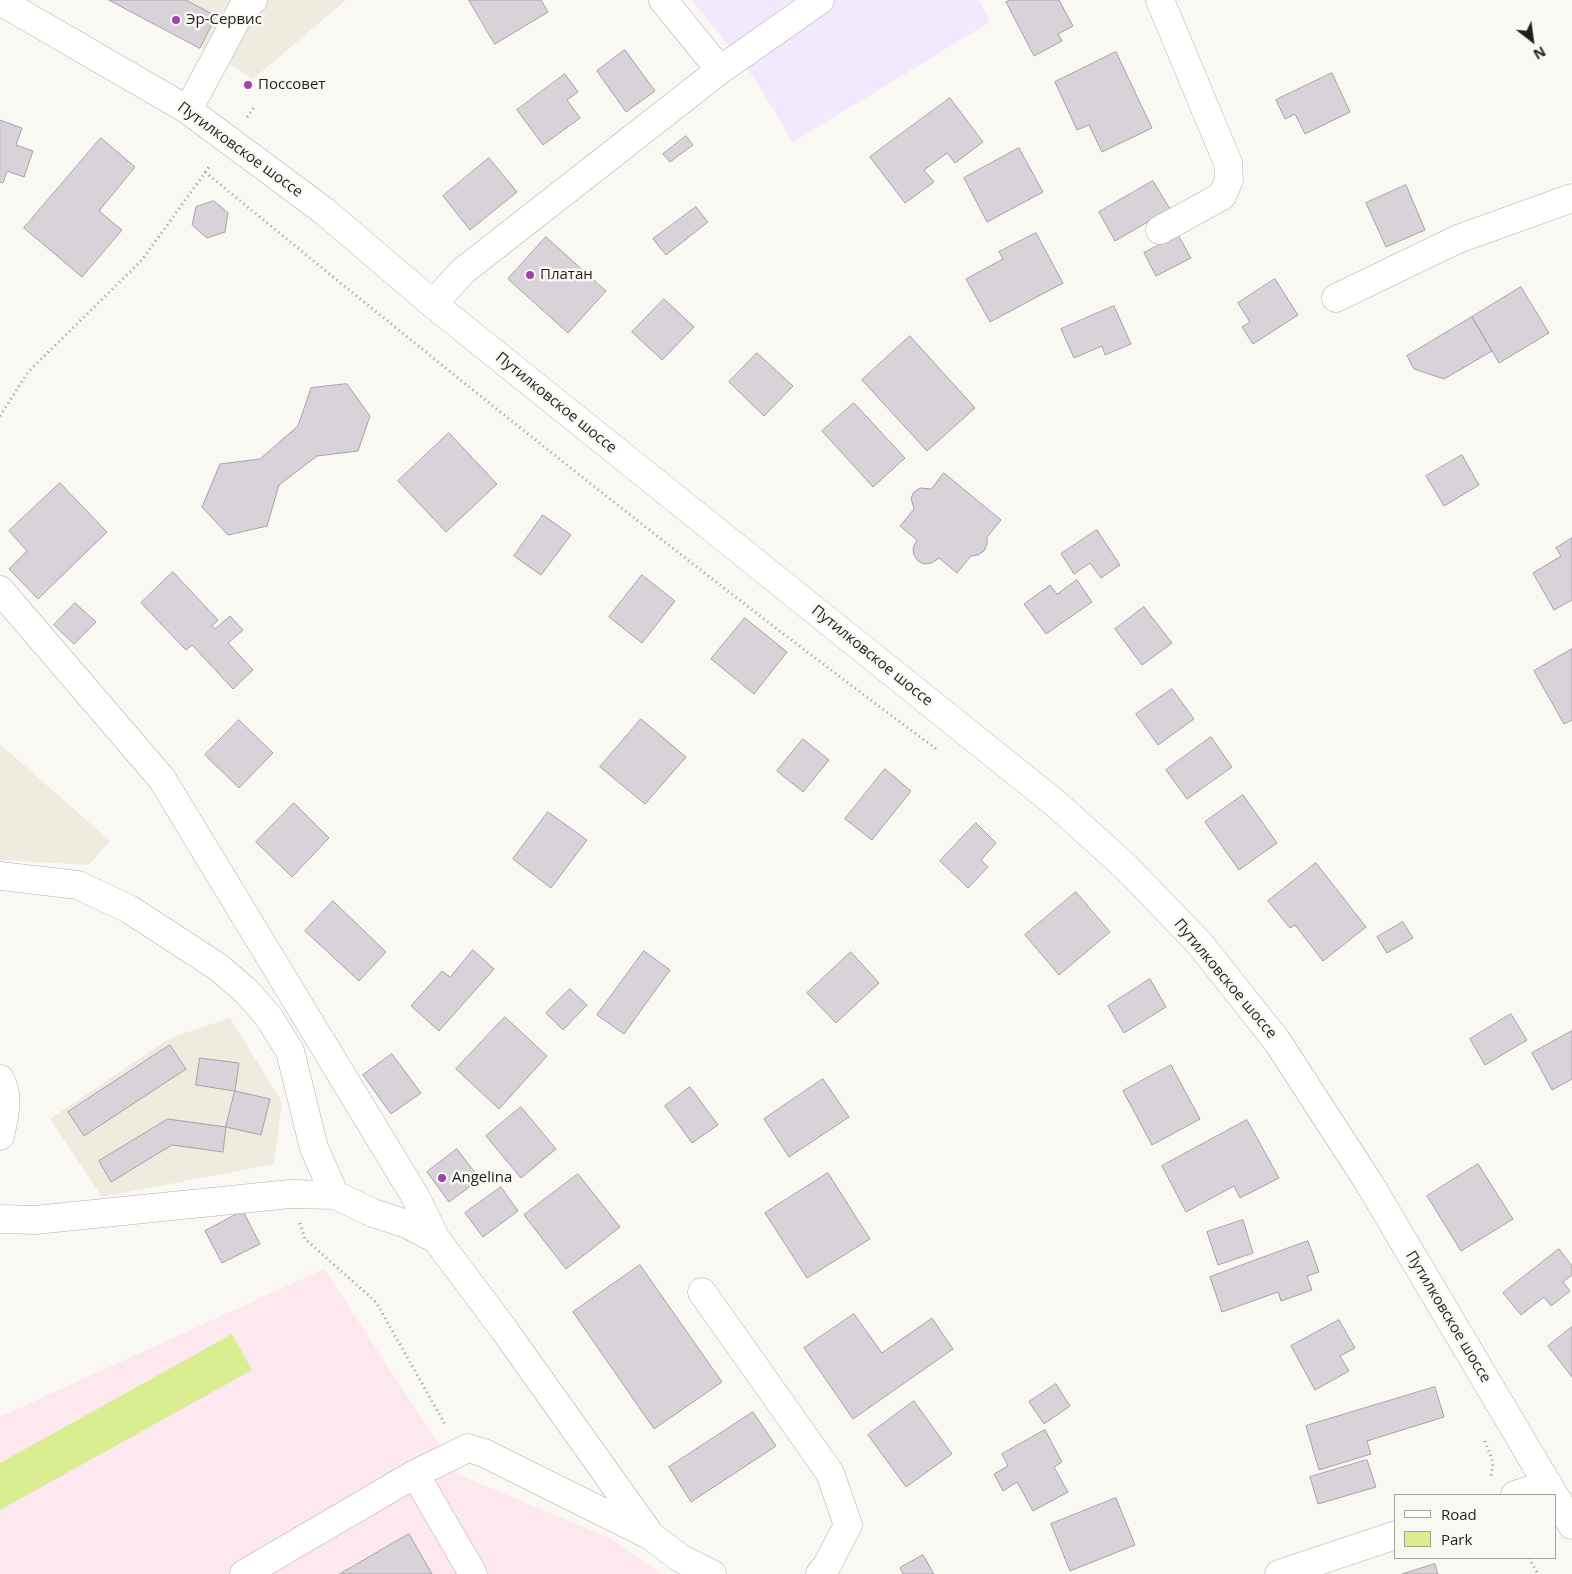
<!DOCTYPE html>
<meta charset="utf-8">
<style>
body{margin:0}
#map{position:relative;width:1572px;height:1574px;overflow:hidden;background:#f9f8f2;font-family:"Open Sans",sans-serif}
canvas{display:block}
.legend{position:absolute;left:1394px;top:1494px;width:162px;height:65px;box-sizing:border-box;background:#f9f8f2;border:1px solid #a2a19d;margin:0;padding:6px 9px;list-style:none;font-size:15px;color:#201f1d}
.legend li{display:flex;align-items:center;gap:10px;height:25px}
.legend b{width:25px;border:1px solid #a2a19d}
.north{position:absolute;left:1507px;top:15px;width:50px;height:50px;-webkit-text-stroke:4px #f9f8f2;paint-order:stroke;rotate:150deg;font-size:14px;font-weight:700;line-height:20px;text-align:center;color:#201f1d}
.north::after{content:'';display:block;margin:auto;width:18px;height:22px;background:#201f1d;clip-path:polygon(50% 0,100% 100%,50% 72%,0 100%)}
</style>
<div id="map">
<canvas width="1572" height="1574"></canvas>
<ul class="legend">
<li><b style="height:6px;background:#fff"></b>Road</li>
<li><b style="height:14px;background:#daed90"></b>Park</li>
</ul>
<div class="north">N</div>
</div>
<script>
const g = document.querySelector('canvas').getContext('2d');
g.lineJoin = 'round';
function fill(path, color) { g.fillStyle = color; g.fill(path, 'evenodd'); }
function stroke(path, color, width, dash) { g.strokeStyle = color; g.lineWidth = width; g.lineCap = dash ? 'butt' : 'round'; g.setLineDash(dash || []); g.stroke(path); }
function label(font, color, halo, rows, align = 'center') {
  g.font = font + ' "Open Sans",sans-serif'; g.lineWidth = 5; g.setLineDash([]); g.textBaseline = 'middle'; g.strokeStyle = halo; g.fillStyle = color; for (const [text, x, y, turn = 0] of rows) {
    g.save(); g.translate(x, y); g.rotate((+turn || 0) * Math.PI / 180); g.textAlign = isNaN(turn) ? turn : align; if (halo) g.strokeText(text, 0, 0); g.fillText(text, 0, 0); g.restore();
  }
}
fill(new Path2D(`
 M692 0H979L990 22 793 142 754 78Z`), '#f2e9ff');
fill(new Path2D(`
 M109 0H346L253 79 216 56Z
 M0 744 110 841 89 865 0 860Z
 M230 1018 282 1102 274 1164 102 1197 50 1119 170 1038Z`), '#efecdf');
fill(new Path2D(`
 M324 1269 459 1475 612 1539 661 1574H0V1417Z`), '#fce8ee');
fill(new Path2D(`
 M232 1334 252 1370 0 1510V1463Z`), '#daed90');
const building = new Path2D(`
 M109 0H186L216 16 200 48Z
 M469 0H541L548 12 495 44Z
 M1011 0H1059L1073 26 1058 34 1062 41 1034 56 1006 2Z
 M625 50 655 91 626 112 597 71Z
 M1116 52 1152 128 1102 152 1089 125 1077 130 1055 82Z
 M1332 73 1350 112 1305 134 1295 114 1285 119 1276 100Z
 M565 74 578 92 567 100 580 118 543 145 517 110Z
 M950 98 983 142 955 163 947 153 924 170 934 182 905 203 870 157Z
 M0 120 22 128 16 145 33 151 24 177 7 171 3 183 0 182Z
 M686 136 693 145 670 162 663 154Z
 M101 138 135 167 99 211 122 230 82 277 24 228Z
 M1019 148 1043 192 987 222 964 178Z
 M489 158 517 192 470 230 443 196Z
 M1153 181 1170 209 1115 241 1099 212Z
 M1406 185 1425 230 1386 247 1366 203Z
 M214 201 228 213 225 232 207 238 192 225 196 207Z
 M696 207 708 222 666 255 653 239Z
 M1036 233 1063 283 990 322 966 279 1003 259 999 252Z
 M1178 235 1191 258 1156 276 1144 253Z
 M546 237 606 291 568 333 508 279Z
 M1275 279 1298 315 1253 344 1242 327 1250 322 1238 303Z
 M1521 287 1549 333 1499 363 1472 317Z
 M664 299 694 327 662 360 632 332Z
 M1114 306 1131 344 1105 355 1102 346 1074 358 1061 329Z
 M1472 317 1492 351 1444 379 1414 369 1407 356Z
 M910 336 975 408 927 451 862 380Z
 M757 353 793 386 764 416 729 382Z
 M347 384 370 416 358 451 317 456 279 485 267 526 228 535 202 507 220 464 260 459 298 426 311 388Z
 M854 403 905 458 873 487 822 431Z
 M449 433 497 484 446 532 398 481Z
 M1462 455 1479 485 1444 506 1426 476Z
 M944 473 1001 520 987 537V544L984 551 978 555 971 556 957 573 939 558 932 563 924 564 918 561 914 555 913 548 917 540 900 526 914 509 911 498 914 492 920 488 931 489Z
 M60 483 107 532 38 599 9 569 27 551 9 531Z
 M543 515 571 535 541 575 514 556Z
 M1097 530 1120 565 1101 578 1090 563 1074 574 1061 554Z
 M1572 538V600L1554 610 1533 573 1561 556 1556 548Z
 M173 572 218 620 212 626 215 629 230 616 243 630 228 643 253 670 233 689 192 645 186 650 141 603Z
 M642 575 675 601 642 643 609 617Z
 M1077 580 1092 602 1046 634 1024 604 1050 585 1057 594Z
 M75 603 96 622 74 644 54 625Z
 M1144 607 1172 643 1142 665 1115 629Z
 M745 618 787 652 754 694 711 659Z
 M1572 649V720L1564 724 1534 671Z
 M1172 689 1194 719 1158 745 1136 714Z
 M641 719 686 757 645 804 600 767Z
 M239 720 273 753 239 788 205 755Z
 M1211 737 1232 767 1187 799 1166 770Z
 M803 739 829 760 803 792 777 771Z
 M885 769 911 791 872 840 845 819Z
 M1243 795 1277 843 1239 870 1205 822Z
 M294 803 329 838 292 877 256 842Z
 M548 812 587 840 551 888 513 859Z
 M976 823 996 843 981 860 988 867 968 888 940 861Z
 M1316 863 1366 927 1323 961 1295 925 1290 928 1268 901Z
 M1076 892 1110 932 1059 975 1025 935Z
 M333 901 386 952 359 981 305 931Z
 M1403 922 1413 938 1387 953 1377 937Z
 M473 950 494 969 439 1031 411 1006 442 971 450 977Z
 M644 951 670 970 624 1034 597 1015Z
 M851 952 879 983 836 1023 807 993Z
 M1150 979 1166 1007 1124 1033 1108 1006Z
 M570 989 587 1005 563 1030 546 1013Z
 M1511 1014 1527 1040 1485 1065 1470 1039Z
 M505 1017 547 1056 499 1109 456 1069Z
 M1572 1031V1079L1552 1090 1532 1053Z
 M170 1045 186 1069 84 1136 68 1112Z
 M392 1054 421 1093 391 1114 363 1075Z
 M200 1058 239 1063 235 1091 196 1085Z
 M1171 1065 1200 1119 1152 1145 1123 1091Z
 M823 1079 849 1117 789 1157 764 1119Z
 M690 1087 718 1125 692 1143 665 1106Z
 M235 1091 270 1099 261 1135 226 1127Z
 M521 1107 556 1149 521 1178 486 1136Z
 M168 1119 226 1127 223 1152 172 1145 111 1182 99 1161Z
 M1247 1120 1279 1178 1240 1198 1234 1186 1186 1212 1162 1166Z
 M457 1149 480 1179 449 1202 427 1172Z
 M1478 1164 1513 1219 1461 1251 1427 1196Z
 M828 1173 870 1239 807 1278 765 1213Z
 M578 1174 620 1227 566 1269 524 1215Z
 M501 1187 518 1211 483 1237 465 1213Z
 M243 1211 260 1244 222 1263 205 1231Z
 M1243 1220 1253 1253 1218 1265 1207 1232Z
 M1308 1241 1319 1272 1307 1276 1312 1290 1281 1301 1278 1292 1222 1312 1210 1277Z
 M1559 1249 1572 1266V1275L1563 1282 1570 1291 1551 1306 1544 1297 1521 1315 1503 1293Z
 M640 1265 722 1382 654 1429 573 1312Z
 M854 1314 882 1353 932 1318 953 1349 853 1419 804 1348Z
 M1339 1320 1355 1348 1340 1356 1349 1371 1315 1390 1291 1346Z
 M1572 1327V1377L1548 1346Z
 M1056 1384 1070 1406 1044 1424 1029 1402Z
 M1435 1387 1444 1417 1367 1441 1371 1454 1319 1470 1306 1426Z
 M914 1401 952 1454 906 1487 868 1435Z
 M753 1412 776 1446 691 1502 669 1467Z
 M1045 1430 1062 1462 1054 1467 1068 1492 1033 1511 1017 1482 1003 1491 994 1474 1008 1466 1002 1454Z
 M1367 1460 1376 1487 1318 1504 1310 1477Z
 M1116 1498 1135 1545 1070 1571 1051 1524Z
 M409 1534 432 1574H340Z
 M923 1555 934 1574H903L900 1568Z
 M1435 1564 1438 1574H1402Z`);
fill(building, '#d7d3d8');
stroke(building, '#a5a2a7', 1);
const minor = new Path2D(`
 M663 0 720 70
 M1160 0 1228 163 1229 180 1222 196 1160 230
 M188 110 242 9 253 0
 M1336 298 1458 239 1572 198
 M433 304 463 271 720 70 820 0
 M0 590 162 779 415 1196 436 1239
 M0 876 78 885 129 909 218 967 247 992 268 1016 290 1051 314 1148 335 1195
 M0 1079C10 1097 4 1117 0 1136
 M0 1219 35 1220 290 1194 335 1195 373 1213 407 1224 436 1239 505 1331 651 1536 680 1558 712 1574
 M702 1292 830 1473 848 1525 827 1565 820 1574
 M415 1474 473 1574
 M1515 1495 1548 1484
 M244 1574 415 1474 468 1448 484 1453 649 1535
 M1279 1574 1396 1535`);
const major = new Path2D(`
 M0 1 188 110 324 211 433 304 1055 803 1126 867 1200 944 1277 1041 1369 1183 1554 1495
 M1556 1498 1572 1525`);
stroke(minor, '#b1b0ab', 29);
stroke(major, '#b1b0ab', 29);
stroke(new Path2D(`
 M247 117 255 106
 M205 172C446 370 688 565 939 751
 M0 416 28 372 142 260 209 167
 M300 1223 305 1239 376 1302 446 1426
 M1485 1441 1493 1462 1491 1478
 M1529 1558 1538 1574`), '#999894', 3, [1, 4]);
stroke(minor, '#fff', 28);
stroke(major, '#fff', 28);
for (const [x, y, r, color] of [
 [176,20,5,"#a043ad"],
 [248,85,5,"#a043ad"],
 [530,275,5,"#a043ad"],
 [442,1178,5,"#a043ad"]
]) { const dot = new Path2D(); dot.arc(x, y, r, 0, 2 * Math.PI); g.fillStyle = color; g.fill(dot); stroke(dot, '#f9f8f2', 2); }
label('15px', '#201f1d', '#f9f8f2', [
 ["Эр-Сервис",186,20],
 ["Поссовет",258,85],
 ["Платан",540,275],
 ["Angelina",452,1178]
], 'left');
label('15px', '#201f1d', '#f9f8f2', [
 ["Путилковское шоссе",240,150,36],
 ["Путилковское шоссе",556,403,39],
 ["Путилковское шоссе",872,656,39],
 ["Путилковское шоссе",1225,979,50],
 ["Путилковское шоссе",1448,1317,59]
]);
</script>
